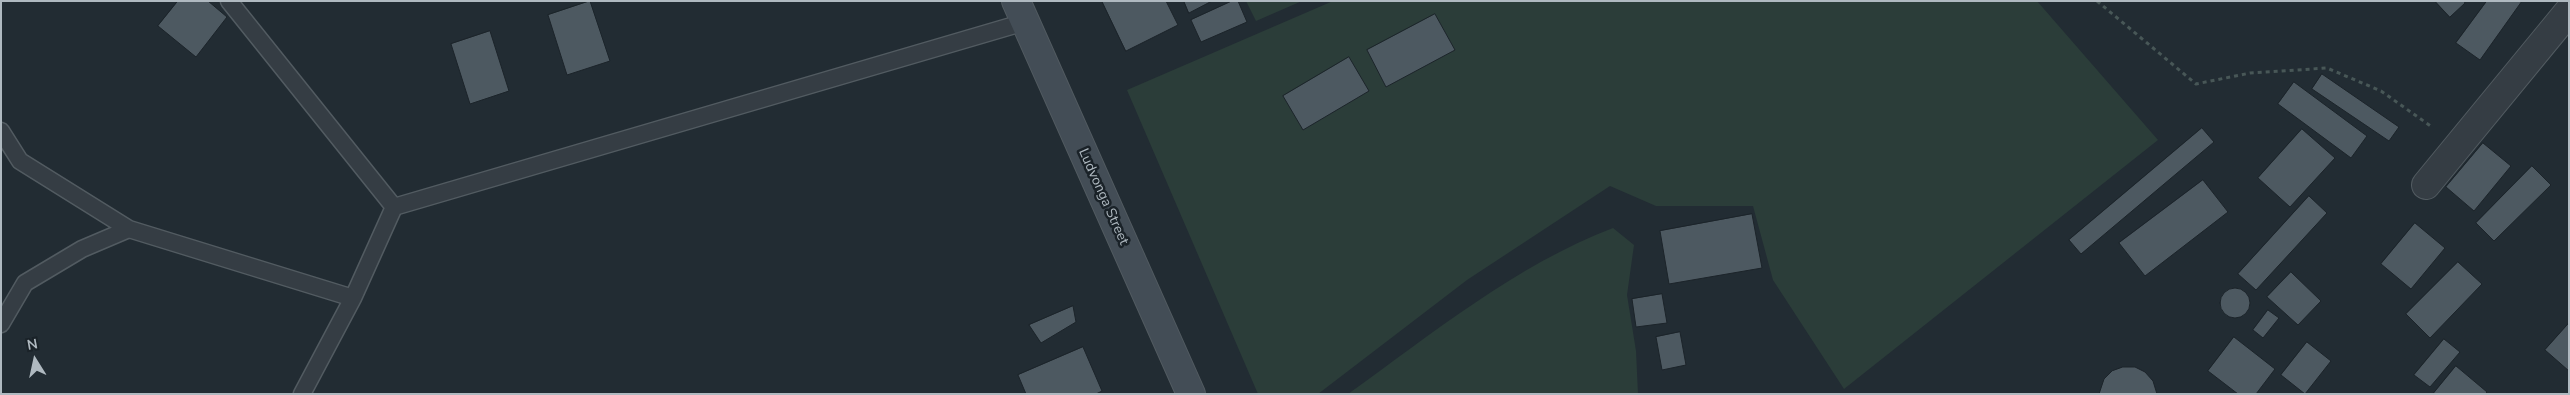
<!DOCTYPE html>
<style>
body{margin:0}
#map{position:relative;width:2570px;height:395px;overflow:hidden;background:#222c33;font-family:"Nunito Sans",sans-serif}
canvas{display:block}
.frame{position:absolute;inset:0;border:2px solid #afb9c0;pointer-events:none}
.north{position:absolute;left:10px;top:335px;width:50px;height:50px;-webkit-text-stroke:4px #1a2228;paint-order:stroke;rotate:350deg;font-size:14px;font-weight:700;line-height:20px;text-align:center;color:#afb9c0}
.north::after{content:'';display:block;margin:auto;width:18px;height:22px;background:#afb9c0;clip-path:polygon(50% 0,100% 100%,50% 72%,0 100%)}
</style>
<div id="map">
<canvas width="2570" height="395"></canvas>
<div class="frame"></div>
<div class="north">N</div>
</div>
<script>
const g = document.querySelector('canvas').getContext('2d');
g.lineJoin = 'round';
function fill(path, color) { g.fillStyle = color; g.fill(path, 'evenodd'); }
function stroke(path, color, width, dash) { g.strokeStyle = color; g.lineWidth = width; g.lineCap = dash ? 'butt' : 'round'; g.setLineDash(dash || []); g.stroke(path); }
function label(font, color, halo, rows, align = 'center') {
  g.font = font + ' "Nunito Sans",sans-serif'; g.lineWidth = 5; g.setLineDash([]); g.textBaseline = 'middle'; g.strokeStyle = halo; g.fillStyle = color; for (const [text, x, y, turn = 0] of rows) {
    g.save(); g.translate(x, y); g.rotate((+turn || 0) * Math.PI / 180); g.textAlign = isNaN(turn) ? turn : align; if (halo) g.strokeText(text, 0, 0); g.fillText(text, 0, 0); g.restore();
  }
}
fill(new Path2D(`
 M1246 1H1302L1256 21Z
 M1333 1H2037L2158 140 1844 389 1773 280 1753 206H1656L1610 186 1467 280 1318 394H1258L1127 90Z
 M1613 228 1634 245 1627 295 1636 351 1638 394H1348C1432 334 1516 265 1613 228Z`), '#2b3d39');
const building = new Path2D(`
 M178 1H208L227 17 196 57 158 26Z
 M590 1 610 61 567 75 548 15Z
 M1102 1H1166L1178 25 1126 51Z
 M1184 1H1212L1189 13Z
 M1232 1H1238L1247 22 1201 42 1191 20Z
 M2435 1H2464L2465 3 2450 17Z
 M2487 1H2522L2480 60 2456 43Z
 M1435 14 1455 50 1386 87 1367 50Z
 M490 31 509 91 470 104 451 44Z
 M1349 57 1369 91 1303 130 1283 96Z
 M2322 74 2399 127 2389 141 2312 89Z
 M2294 82 2367 136 2351 158 2278 104Z
 M2202 128 2214 142 2081 254 2069 240Z
 M2302 129 2335 158 2290 207 2258 178Z
 M2483 143 2511 166 2474 211 2446 187Z
 M2532 166 2551 185 2494 241 2476 223Z
 M2203 180 2228 212 2145 276 2119 243Z
 M2309 196 2327 213 2256 290 2238 274Z
 M1752 214 1762 268 1669 284 1660 231Z
 M2415 223 2445 248 2411 289 2381 264Z
 M2458 262 2482 284 2430 338 2406 314Z
 M2291 272 2321 301 2298 325 2267 297Z
 M2220 303a15 15 0 1 1 30 0a15 15 0 1 1-30 0Z
 M1662 294 1667 323 1636 327 1632 299Z
 M1073 306 1076 322 1041 343 1029 325Z
 M2268 310 2279 318 2263 338 2253 330Z
 M2569 323V371L2545 350Z
 M1680 332 1686 365 1662 370 1656 337Z
 M2234 337 2275 369 2256 394H2238L2208 371Z
 M2444 339 2460 352 2430 387 2414 375Z
 M2307 342 2331 361 2305 394 2281 375Z
 M1083 347 1102 391 1096 394H1026L1018 375Z
 M2456 366 2487 392 2485 394H2433Z
 M2123 367H2135L2145 372 2153 381 2157 394H2099L2104 379 2112 371Z`);
fill(building, '#4d5961');
stroke(building, '#1c242a', 1);
const lane = new Path2D(`
 M229 1 394 207
 M1 131 20 161 129 229 353 298
 M1 324 25 283 82 249 129 229
 M302 394 353 298 394 207 1025 22`);
const street = new Path2D(`
 M2426 185 2569 11`);
const secondary = new Path2D(`
 M1016 1 1191 394`);
stroke(lane, '#525b61', 19);
stroke(street, '#525b61', 30);
stroke(secondary, '#525b61', 30);
stroke(new Path2D(`
 M2097 1 2196 84 2250 73 2327 68 2381 91 2432 127`), '#485757', 3, [4, 4]);
stroke(lane, '#353d44', 16);
stroke(street, '#353d44', 28);
stroke(secondary, '#434d56', 28);
label('14px', '#afb9c0', '#1a2228', [
 ["Ludvonga Street",1103,197,66]
]);
</script>
